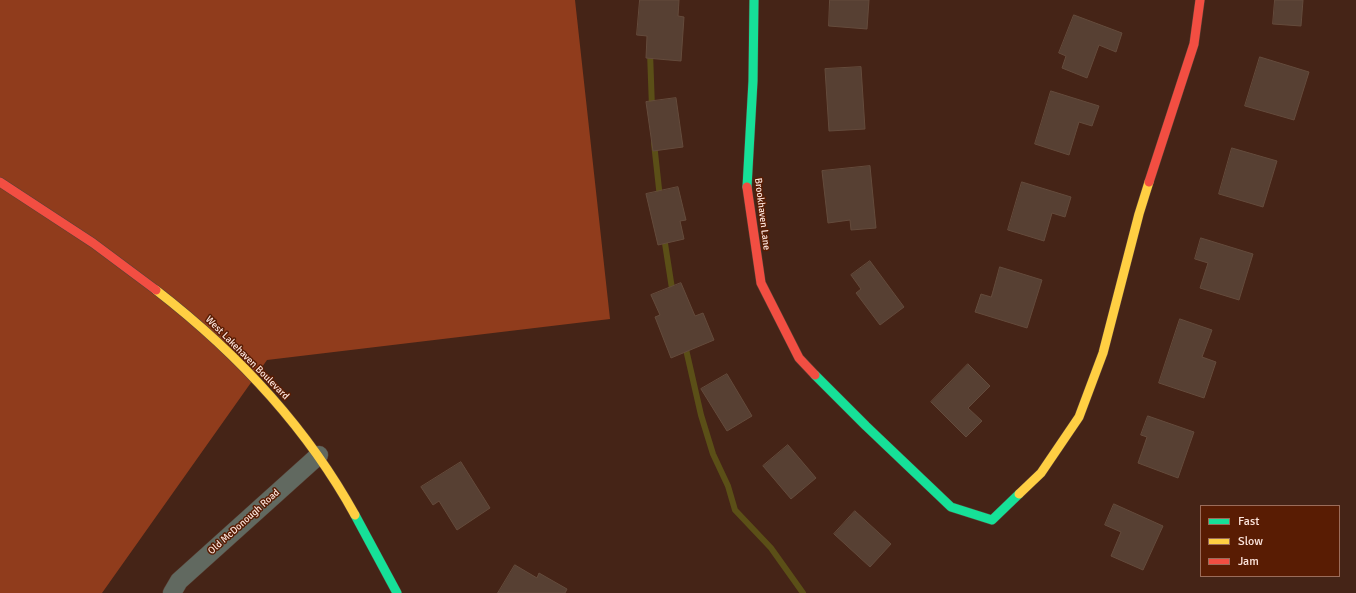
<!DOCTYPE html>
<style>
body{margin:0}
#map{position:relative;width:1356px;height:593px;overflow:hidden;background:#452417;font-family:Signika,sans-serif}
canvas{display:block}
.legend{position:absolute;left:1200px;top:505px;width:140px;height:72px;box-sizing:border-box;background:#591c03;border:1px solid #9b6c5a;margin:0;padding:5px 7px;list-style:none;font-size:12px;color:#fde5dd}
.legend li{display:flex;align-items:center;gap:8px;height:20px}
.legend b{width:20px;border:1px solid #9b6c5a}
</style>
<div id="map">
<canvas width="1356" height="593"></canvas>
<ul class="legend">
<li><b style="height:5px;background:#16e098"></b>Fast</li>
<li><b style="height:5px;background:#ffcf43"></b>Slow</li>
<li><b style="height:5px;background:#f24e42"></b>Jam</li>
</ul>
</div>
<script>
const g = document.querySelector('canvas').getContext('2d');
g.lineJoin = 'round';
function fill(path, color) { g.fillStyle = color; g.fill(path, 'evenodd'); }
function stroke(path, color, width, dash) { g.strokeStyle = color; g.lineWidth = width; g.lineCap = dash ? 'butt' : 'round'; g.setLineDash(dash || []); g.stroke(path); }
function label(font, color, halo, rows, align = 'center') {
  g.font = font + ' Signika,sans-serif'; g.lineWidth = 3; g.setLineDash([]); g.textBaseline = 'middle'; g.strokeStyle = halo; g.fillStyle = color; for (const [text, x, y, turn = 0] of rows) {
    g.save(); g.translate(x, y); g.rotate((+turn || 0) * Math.PI / 180); g.textAlign = isNaN(turn) ? turn : align; if (halo) g.strokeText(text, 0, 0); g.fillText(text, 0, 0); g.restore();
  }
}
fill(new Path2D(`
 M0 0H575L610 319 267 360 102 593H0Z`), '#903c1c');
stroke(new Path2D(`
 M650 52 652 108
 M654 143 660 198
 M664 237 673 295
 M685 345 701 415 713 454 728 486 735 510 771 548 803 593`), '#5b4f17', 6);
const building = new Path2D(`
 M640 0H679L678 16 684 17 681 61 646 58 647 36 637 35Z
 M830 0H869L867 29 829 26Z
 M1275 0H1303L1301 26 1273 24Z
 M1074 15 1122 33 1116 52 1099 45 1087 78 1062 68 1066 56 1059 53Z
 M1260 57 1309 72 1294 120 1245 106Z
 M861 67 865 129 829 131 825 69Z
 M1051 91 1099 106 1092 126 1079 122 1069 155 1035 144Z
 M676 98 683 147 653 151 646 102Z
 M1232 148 1277 161 1263 207 1219 194Z
 M870 166 876 228 851 230 850 220 828 223 822 171Z
 M1022 182 1071 197 1065 217 1052 213 1044 241 1008 230Z
 M678 187 686 220 680 221 684 239 658 245 646 194Z
 M1201 238 1253 254 1239 300 1200 288 1208 263 1195 259Z
 M870 261 904 307 880 325 856 293 861 289 851 275Z
 M1000 267 1042 280 1027 328 975 312 981 294 991 297Z
 M681 283 695 316 703 313 714 340 671 358 655 317 660 315 651 295Z
 M1180 319 1212 330 1202 357 1216 362 1204 398 1159 383Z
 M968 364 990 386 968 408 982 421 966 437 931 402Z
 M727 374 752 416 727 431 701 389Z
 M1148 416 1194 432 1178 478 1138 463 1147 437 1141 435Z
 M788 445 816 478 791 499 763 466Z
 M461 462 490 508 457 530 439 501 433 505 421 487Z
 M1114 504 1163 526 1143 570 1111 556 1121 532 1105 525Z
 M855 511 891 544 870 567 834 534Z
 M515 565 537 578 539 573 567 589 565 593H498Z`);
fill(building, '#574033');
stroke(building, '#644b3c', 1);
const street = new Path2D(`
 M172 593 179 581 319 455`);
const fast = new Path2D(`
 M747 187 753 81 754 0
 M815 375 866 426 951 507 992 520 1019 494
 M355 515 397 593`);
const slow = new Path2D(`
 M156 290C236 352 306 426 355 515
 M1019 494 1041 473 1079 417 1103 353 1139 214 1149 182`);
const jam = new Path2D(`
 M0 182 93 243 156 290
 M1149 182 1194 44 1200 0
 M747 187 761 283 799 358 815 375`);
stroke(street, '#5b4136', 19);
stroke(fast, '#5b4136', 10);
stroke(slow, '#5b4136', 10);
stroke(jam, '#5b4136', 10);
stroke(street, '#616960', 18);
stroke(fast, '#16e098', 9);
stroke(slow, '#ffcf43', 9);
stroke(jam, '#f24e42', 9);
label('10px', '#fde5dd', '#591c03', [
 ["Brookhaven Lane",762,214,83],
 ["West Lakehaven Boulevard",247,358,45],
 ["Old McDonough Road",244,522,-42]
]);
</script>
